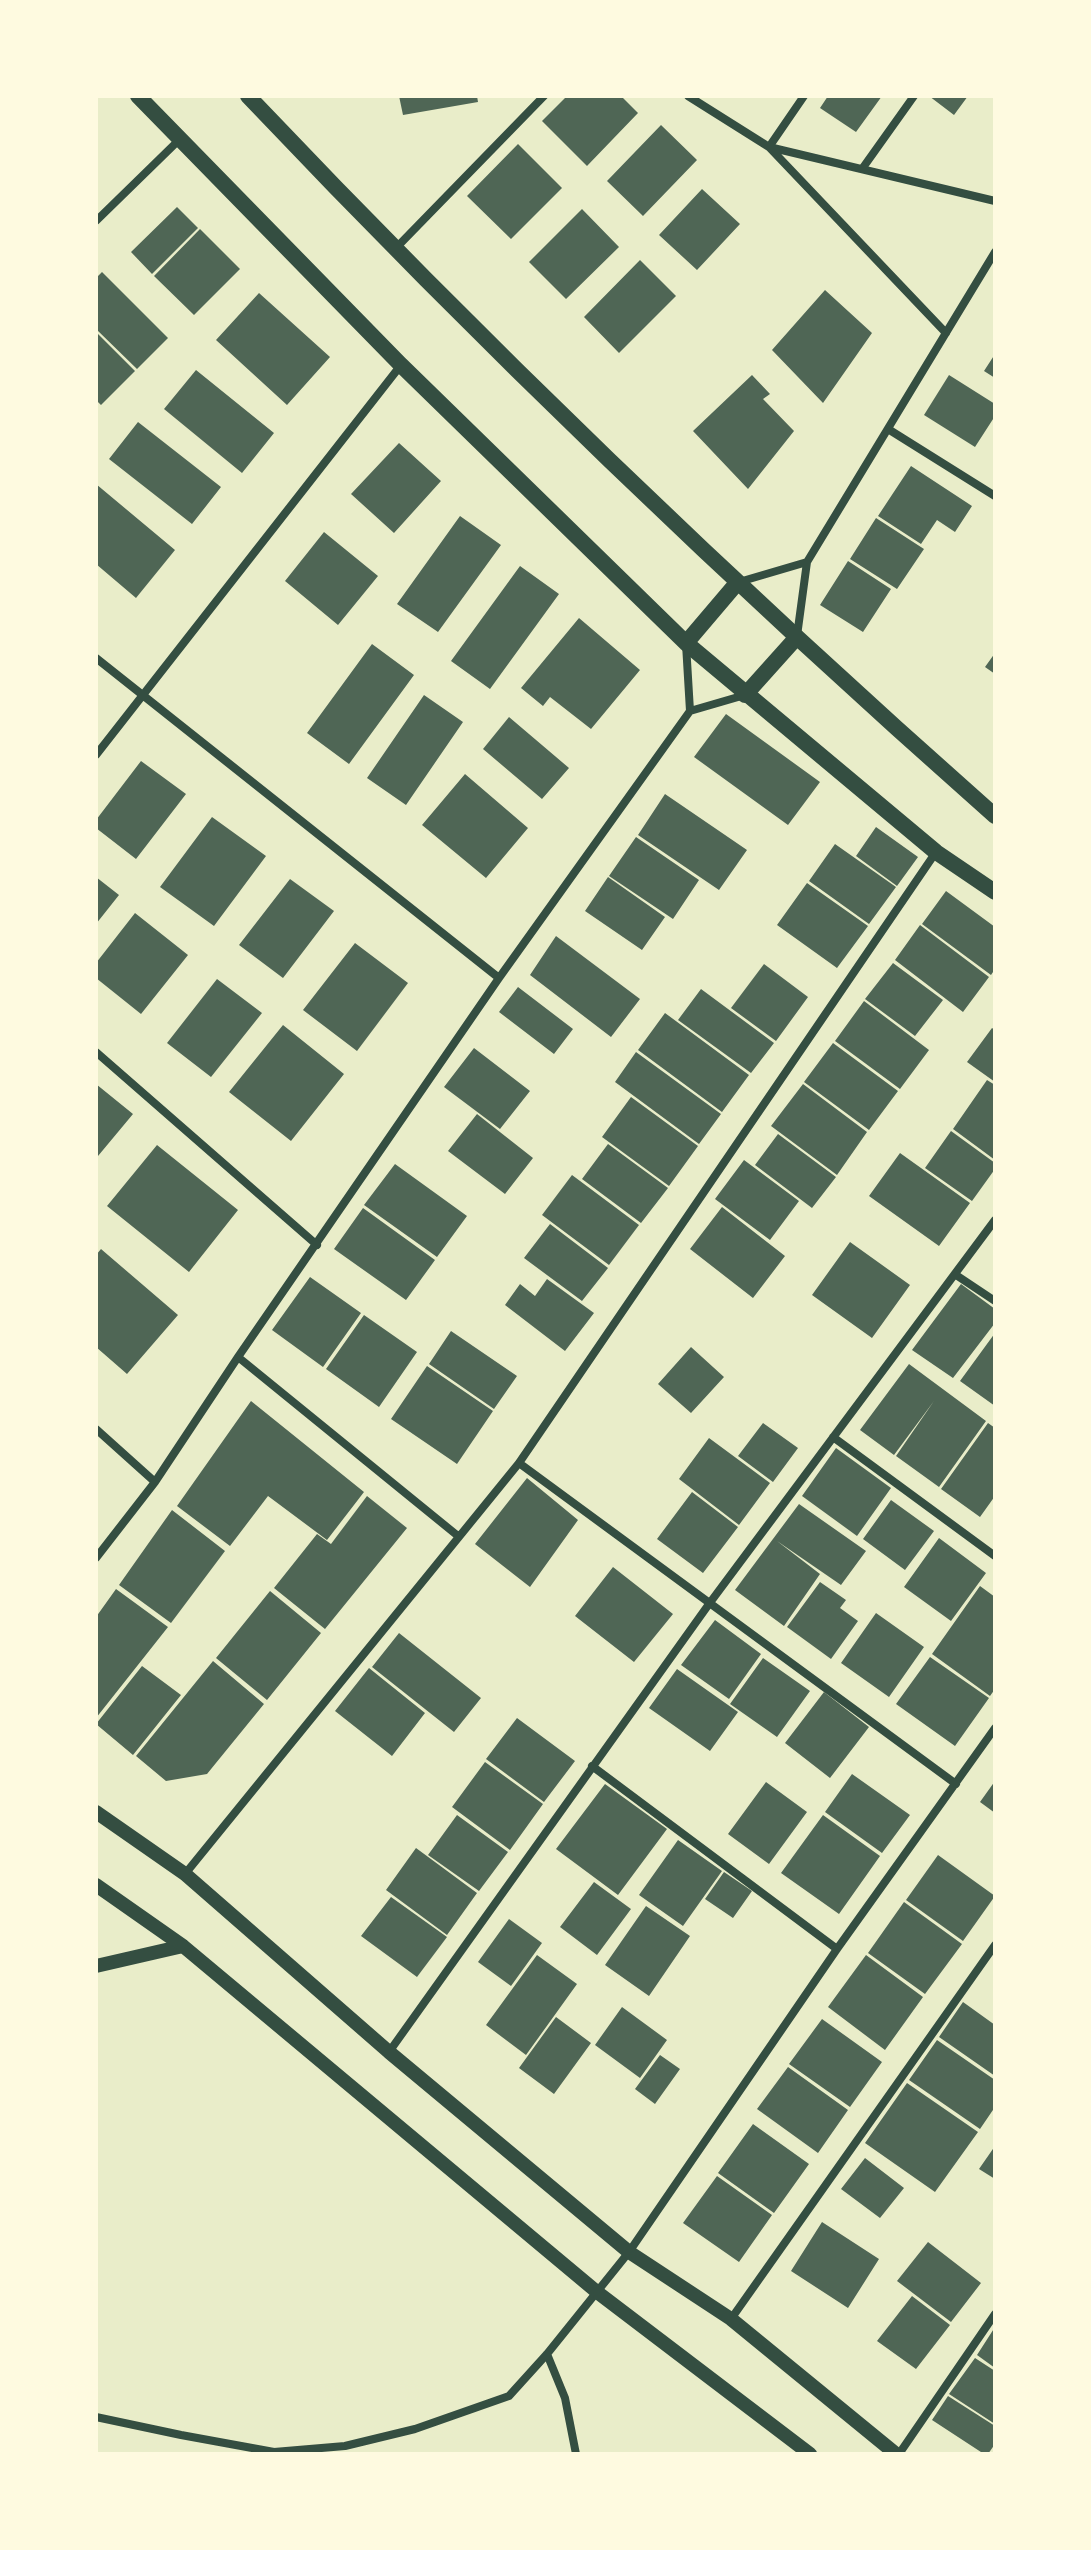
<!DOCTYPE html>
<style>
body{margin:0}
#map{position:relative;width:1091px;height:2550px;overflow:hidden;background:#e9edc9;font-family:Rubik,sans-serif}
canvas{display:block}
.frame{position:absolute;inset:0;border:98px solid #fefae0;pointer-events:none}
</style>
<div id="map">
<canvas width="1091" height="2550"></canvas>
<div class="frame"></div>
</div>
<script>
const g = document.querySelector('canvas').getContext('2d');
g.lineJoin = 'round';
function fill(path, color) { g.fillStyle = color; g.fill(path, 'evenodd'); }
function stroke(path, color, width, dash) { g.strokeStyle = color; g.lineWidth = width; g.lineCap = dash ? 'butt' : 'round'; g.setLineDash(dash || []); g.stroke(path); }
fill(new Path2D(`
 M399 96H477L478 102 403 115Z
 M567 96H621L638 113 587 166 542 121Z
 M828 96H882L856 132 820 108Z
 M929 96H968L954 115Z
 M661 125 697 160 643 216 607 181Z
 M518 144 562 188 511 239 467 196Z
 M702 189 740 224 697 270 659 235Z
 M177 207 198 228 152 274 131 252Z
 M582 209 619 247 566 299 529 262Z
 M200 229 240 269 194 315 154 276Z
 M640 260 676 296 619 353 584 317Z
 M102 272 168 338 137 369 96 329V278Z
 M825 290 872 333 823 403 772 350Z
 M259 293 330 357 287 405 216 340Z
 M96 332 135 371 101 405 96 400Z
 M995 354V378L984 371Z
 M196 370 274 433 242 473 164 409Z
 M752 375 770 394 763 399 794 431 748 489 693 431Z
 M949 375 995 404V416L975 447 924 415Z
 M138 422 221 487 192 524 109 459Z
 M399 443 441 481 394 533 351 494Z
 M911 466 972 506 955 532 937 520 921 544 878 516Z
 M96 484 175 550 136 598 96 564Z
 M460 516 501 545 438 632 397 604Z
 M876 518 924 549 897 589 850 559Z
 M324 532 378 576 338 625 285 581Z
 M848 561 891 589 863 632 820 605Z
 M520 566 559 594 490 689 451 661Z
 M579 618 640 670 591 729 550 697 543 706 521 688Z
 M372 644 414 675 349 764 307 733Z
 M995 653V674L985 667Z
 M424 695 463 722 406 805 367 778Z
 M726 714 820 782 788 825 694 757Z
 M509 717 569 768 542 799 483 749Z
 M141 761 186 794 136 859 96 828V820Z
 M465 774 528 828 486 878 422 825Z
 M665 794 747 850 719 890 638 835Z
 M212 817 266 856 214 926 160 887Z
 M876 827 918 857 897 886 856 856Z
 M636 837 699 880 673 919 609 876Z
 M835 844 896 887 869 924 809 881Z
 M96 877 119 895 96 924Z
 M608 877 665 917 642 950 585 911Z
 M290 879 334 911 283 978 239 945Z
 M807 883 868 926 837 968 777 925Z
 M946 891 995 927V969L991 975 922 924Z
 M135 913 188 955 141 1014 96 978V963Z
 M920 925 989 977 963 1012 895 960Z
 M556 936 640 999 611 1037 530 975Z
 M355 943 408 983 357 1051 303 1010Z
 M893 963 943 1000 915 1036 865 999Z
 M764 964 808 997 776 1041 731 1008Z
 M217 979 262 1013 211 1077 167 1043Z
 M518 987 573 1029 554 1054 499 1012Z
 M701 989 774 1043 751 1073 678 1020Z
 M864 1001 929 1050 900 1089 835 1041Z
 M665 1013 749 1075 722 1112 638 1050Z
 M283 1025 344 1074 291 1141 229 1092Z
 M992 1028 995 1030V1082L967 1062Z
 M833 1043 898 1091 869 1130 804 1082Z
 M474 1048 530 1091 500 1129 444 1087Z
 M636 1052 721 1114 699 1144 615 1082Z
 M987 1080 995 1085V1160L953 1129Z
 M96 1084 133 1114 98 1156 96 1154Z
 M803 1084 867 1132 837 1175 771 1126Z
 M631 1097 698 1146 669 1186 602 1137Z
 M477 1114 533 1158 505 1194 448 1151Z
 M951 1131 995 1163V1169L972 1201 925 1168Z
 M778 1134 836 1177 812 1208 755 1165Z
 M608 1144 668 1188 641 1223 582 1179Z
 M157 1145 238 1210 189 1272 107 1206Z
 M900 1153 970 1203 939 1246 869 1196Z
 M744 1160 799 1201 770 1240 715 1199Z
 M395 1164 467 1216 437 1257 364 1205Z
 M572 1175 639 1225 609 1265 542 1215Z
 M722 1207 785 1256 753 1298 690 1249Z
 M363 1208 435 1260 406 1300 334 1249Z
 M550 1224 608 1268 582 1301 524 1258Z
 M850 1242 910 1285 872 1338 812 1295Z
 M101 1249 178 1315 127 1374 96 1347V1255Z
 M310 1277 361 1313 323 1367 272 1330Z
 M547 1279 594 1313 565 1351 505 1305 520 1284 535 1296Z
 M961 1284 995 1309V1323L953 1378 912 1350Z
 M364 1315 417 1352 379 1407 326 1369Z
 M451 1331 517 1376 494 1409 429 1364Z
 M995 1333V1406L960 1381Z
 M691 1347 724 1377 691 1413 658 1384Z
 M909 1364 986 1421 939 1487 896 1456 934 1401 894 1455 860 1430Z
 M427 1366 493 1411 457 1464 391 1419Z
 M251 1401 364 1492 327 1540 268 1496 230 1546 177 1506Z
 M763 1423 798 1448 773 1482 738 1456Z
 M988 1423 995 1428V1496L980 1517 941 1489Z
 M709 1438 770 1483 739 1525 679 1479Z
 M836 1448 891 1488 857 1536 802 1496Z
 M527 1478 578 1520 530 1587 475 1544Z
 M692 1492 738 1527 703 1573 657 1539Z
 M367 1496 407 1528 325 1629 274 1588 317 1534 331 1544Z
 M891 1500 934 1531 905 1570 863 1539Z
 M799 1504 866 1551 841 1585 777 1541 820 1574 784 1626 735 1590Z
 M172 1510 225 1551 171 1623 119 1585Z
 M939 1538 986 1573 951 1621 904 1587Z
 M613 1567 673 1614 634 1662 575 1616Z
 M820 1582 846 1600 840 1608 858 1621 831 1659 787 1627Z
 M980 1586 995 1597V1689L990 1696 932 1654Z
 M116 1589 168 1627 96 1718V1617Z
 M270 1591 321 1633 267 1700 216 1658Z
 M876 1613 924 1647 889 1697 841 1663Z
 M715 1620 761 1654 729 1699 681 1665Z
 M399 1633 481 1698 454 1732 372 1667Z
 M930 1657 989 1698 955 1746 896 1704Z
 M763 1658 810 1691 777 1737 730 1704Z
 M213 1661 264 1704 207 1774 166 1781 136 1756Z
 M142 1666 181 1695 133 1755 96 1724Z
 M369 1668 425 1713 392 1756 335 1711Z
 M677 1669 738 1712 710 1751 649 1708Z
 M824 1692 869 1727 830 1778 785 1743Z
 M517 1718 575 1761 544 1802 486 1759Z
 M485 1762 543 1804 510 1850 452 1807Z
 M852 1774 910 1815 882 1853 825 1812Z
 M995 1781V1813L980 1802Z
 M766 1782 807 1812 769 1864 728 1834Z
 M605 1784 667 1829 618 1895 556 1849Z
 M457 1815 508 1852 479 1891 428 1855Z
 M823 1815 880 1856 839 1914 781 1873Z
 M678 1840 722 1871 683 1926 639 1895Z
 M416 1848 477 1893 447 1935 386 1890Z
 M938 1855 995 1896 963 1941 906 1900Z
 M724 1872 752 1891 733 1918 705 1899Z
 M594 1882 631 1909 597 1955 560 1927Z
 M391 1897 447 1937 417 1977 361 1936Z
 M904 1902 962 1944 925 1994 868 1953Z
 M646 1906 690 1936 649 1996 605 1965Z
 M509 1919 542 1943 511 1986 478 1962Z
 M537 1955 577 1984 526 2055 486 2025Z
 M866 1955 923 1997 885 2050 828 2007Z
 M963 2002 995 2025V2076L939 2037Z
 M622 2007 667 2040 640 2078 595 2045Z
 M556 2017 591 2043 554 2094 519 2068Z
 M822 2019 882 2062 850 2107 789 2064Z
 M937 2040 995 2080V2107L980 2129 909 2080Z
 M660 2055 680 2069 655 2104 635 2089Z
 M788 2067 848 2110 818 2153 757 2109Z
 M907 2083 978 2132 935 2192 865 2143Z
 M753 2124 809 2164 774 2213 718 2173Z
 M995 2146V2179L979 2169Z
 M865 2158 904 2188 880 2218 841 2189Z
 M717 2176 772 2215 739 2262 683 2223Z
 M822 2222 879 2259 848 2308 791 2271Z
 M928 2242 981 2283 951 2322 897 2281Z
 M912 2296 950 2325 916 2369 877 2341Z
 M995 2327V2368L977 2355Z
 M975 2358 995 2371V2424L949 2394Z
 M948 2396 995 2426V2444L988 2454H984L932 2420Z`), '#4f6655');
stroke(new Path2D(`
 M688 96 769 147 995 201
 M804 96 769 147 946 333
 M862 169 914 96
 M96 221 180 139
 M395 249 544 96
 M888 429 995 496
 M739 582 807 562
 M797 636 807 562 995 252
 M686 644 690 711
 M96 658 499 978
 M96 755 401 365
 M96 1052 317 1245
 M956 1275 995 1301
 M238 1357 458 1536
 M96 1429 155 1482
 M833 1437 995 1556
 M519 1463 956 1784
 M96 1558 155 1482 238 1357 499 978 690 711 745 695
 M592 1766 837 1949
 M185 1874 519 1463 936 852
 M389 2052 709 1604 995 1220
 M731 2319 995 1945
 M547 2354 565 2398 576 2454
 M96 2417 181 2435 274 2452 345 2446 415 2429 509 2396 547 2354 629 2252 837 1949 995 1728
 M899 2454 995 2314`), '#344e41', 8);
stroke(new Path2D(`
 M96 1812 185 1874 389 2052 629 2252 731 2319 896 2454
 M96 1885 183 1946 597 2292 810 2454
 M96 1966 183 1946`), '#344e41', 14);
stroke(new Path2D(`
 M138 96 401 365 686 643 936 852 995 892
 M248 96C486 347 736 587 995 816
 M686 643 737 583
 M745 695 797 637`), '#344e41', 16);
</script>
